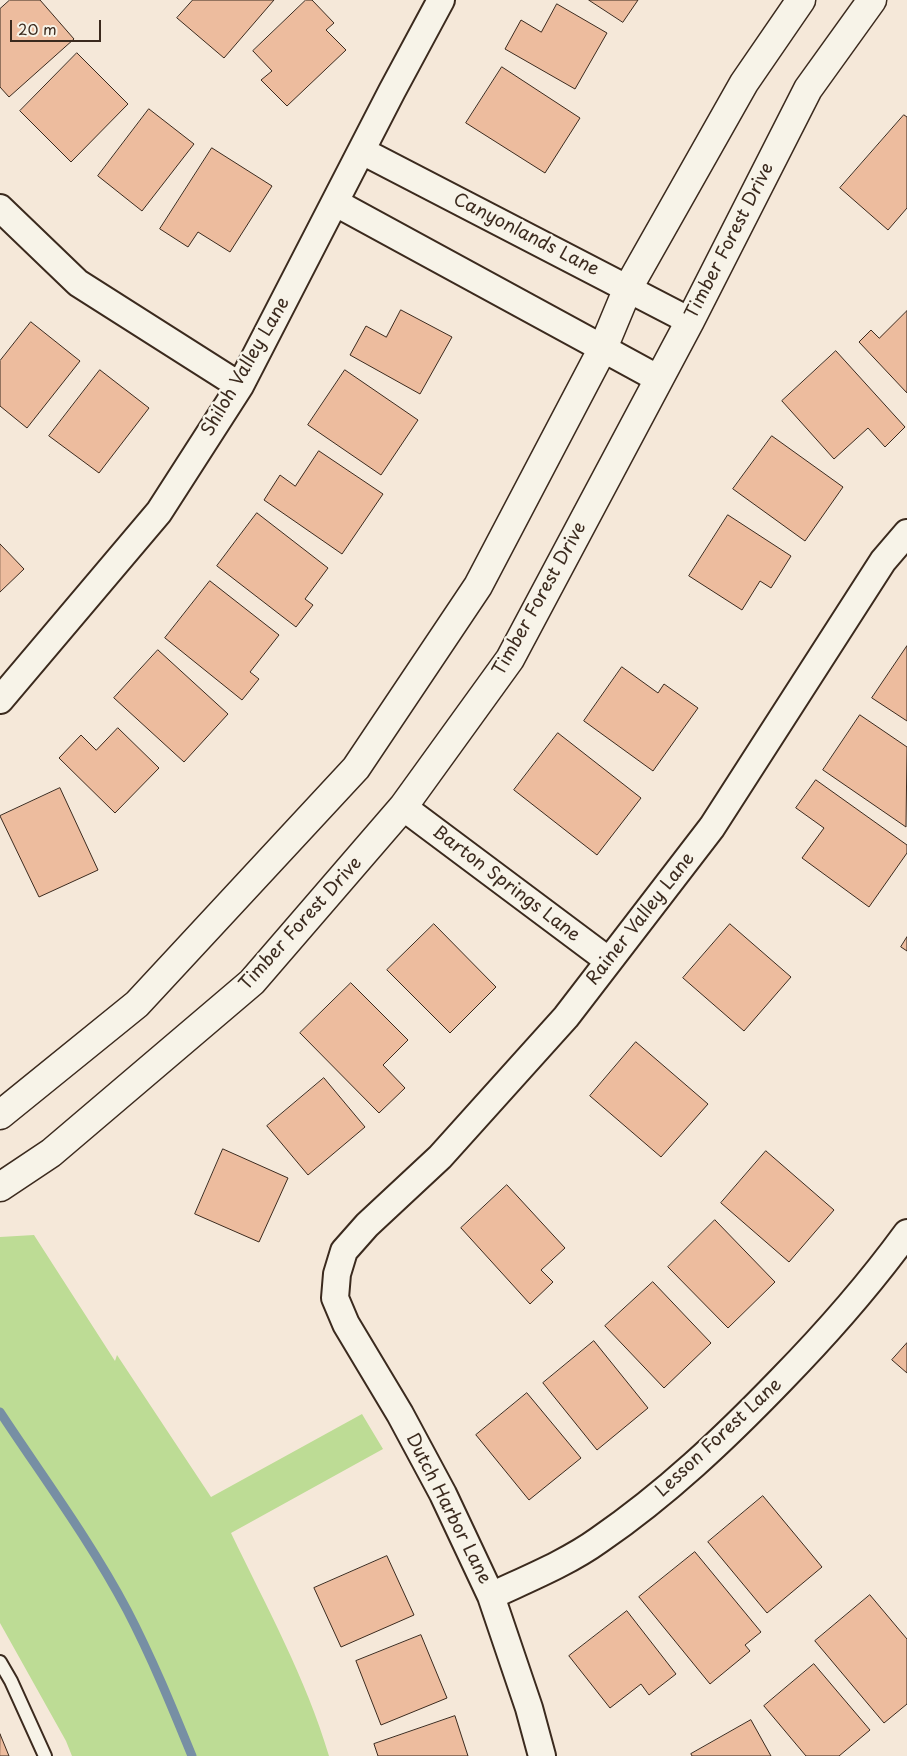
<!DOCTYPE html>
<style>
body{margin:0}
#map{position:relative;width:907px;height:1756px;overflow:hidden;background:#f5e8d9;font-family:"Playpen Sans",sans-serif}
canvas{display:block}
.scale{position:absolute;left:10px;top:20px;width:91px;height:22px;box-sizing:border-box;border:2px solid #3b2a1e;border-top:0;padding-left:6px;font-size:15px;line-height:18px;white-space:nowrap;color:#3b2a1e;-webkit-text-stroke:4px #f7f3e8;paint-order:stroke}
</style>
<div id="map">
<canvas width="907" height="1756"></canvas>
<div class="scale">20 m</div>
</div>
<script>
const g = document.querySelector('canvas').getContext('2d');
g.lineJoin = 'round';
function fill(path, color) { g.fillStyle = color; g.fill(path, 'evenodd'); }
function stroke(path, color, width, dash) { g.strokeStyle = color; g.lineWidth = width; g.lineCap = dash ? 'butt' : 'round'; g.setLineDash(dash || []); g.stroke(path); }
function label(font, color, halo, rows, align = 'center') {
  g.font = font + ' "Playpen Sans",sans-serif'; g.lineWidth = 5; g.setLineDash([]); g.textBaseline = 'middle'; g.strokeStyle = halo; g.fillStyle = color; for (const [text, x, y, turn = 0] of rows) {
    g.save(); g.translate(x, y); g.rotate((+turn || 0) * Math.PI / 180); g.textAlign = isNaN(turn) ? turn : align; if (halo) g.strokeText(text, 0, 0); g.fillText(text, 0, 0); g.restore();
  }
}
fill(new Path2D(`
 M34 1235 115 1361 117 1355 211 1497 362 1414 383 1449 231 1533C266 1606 306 1678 329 1756H72L66 1741 0 1623V1237Z`), '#bddc95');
stroke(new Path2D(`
 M0 1412C43 1477 91 1542 127 1610 152 1658 172 1707 192 1756`), '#778fa4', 9);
const building = new Path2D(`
 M10 0H40L74 39 9 97 0 87V9Z
 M193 0H274L224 58 177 18Z
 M306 0H312L334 23 326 30 346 50 287 106 261 80 272 71 253 51Z
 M589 0H638L623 22Z
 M557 4 607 33 575 89 505 49 521 20 541 32Z
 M77 53 128 104 71 162 20 111Z
 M502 67 580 118 545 173 466 123Z
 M149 109 194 144 142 211 98 176Z
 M904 115 907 117V208L888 230 840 188Z
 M212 148 272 186 230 252 198 232 188 247 160 229Z
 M401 310 452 337 420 394 350 355 366 326 386 337Z
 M907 311V393L859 342 871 330 879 338Z
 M31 322 80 361 27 428 0 406V361Z
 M836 351 905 427 885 447 868 428 834 459 782 401Z
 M100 370 149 408 99 473 49 436Z
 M345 370 418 420 381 475 308 425Z
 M772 436 843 487 805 541 733 489Z
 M319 451 383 494 342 554 264 500 280 475 295 486Z
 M257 513 328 568 305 599 313 605 296 627 217 566Z
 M728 515 791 556 771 588 760 581 742 610 689 576Z
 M0 544 24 569 0 592Z
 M210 581 279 635 250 672 259 679 242 700 165 638Z
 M907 646V721L872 698Z
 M158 650 228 714 184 762 114 698Z
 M622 667 658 693 664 684 698 708 653 771 584 721Z
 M860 715 907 747 906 827 823 770Z
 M118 728 159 768 115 813 59 758 81 735 96 750Z
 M558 733 641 798 597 855 514 790Z
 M816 780 907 845V853L869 907 802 858 824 828 796 808Z
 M60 788 98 870 39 897 0 816Z
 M434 924 496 987 450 1033 387 970Z
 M730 924 791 977 744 1031 683 978Z
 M907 937V951L901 947Z
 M351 983 408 1040 383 1065 405 1088 379 1113 300 1033Z
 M636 1042 708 1104 661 1157 590 1096Z
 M324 1078 365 1127 308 1175 267 1126Z
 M223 1149 288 1178 259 1242 195 1214Z
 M766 1151 834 1210 789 1262 721 1203Z
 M507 1185 565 1248 541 1270 553 1282 530 1304 461 1228Z
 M715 1220 775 1282 728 1328 668 1267Z
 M653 1282 711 1343 664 1388 605 1326Z
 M594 1341 648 1408 597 1450 543 1383Z
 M907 1343V1373L892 1360Z
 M527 1393 581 1458 529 1500 476 1435Z
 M763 1496 822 1567 767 1613 708 1542Z
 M695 1552 761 1632 745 1645 750 1651 710 1684 639 1597Z
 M387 1556 414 1615 341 1647 314 1588Z
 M870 1595 907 1639V1704L884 1723 815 1641Z
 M627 1611 676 1674 649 1695 641 1684 610 1708 569 1656Z
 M421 1635 447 1698 381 1725 356 1661Z
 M814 1664 870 1730 839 1756H806L764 1706Z
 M455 1716 468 1756H378L374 1744Z
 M751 1720 771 1756H692L691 1754Z
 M0 1734 9 1756H0Z`);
fill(building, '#edbc9e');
stroke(building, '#3b2a1e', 1);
const lane = new Path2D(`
 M0 1662 11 1681 45 1756`);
const street = new Path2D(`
 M362 151 690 321
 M336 203 659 379
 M0 208 78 283 240 386
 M0 700 159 512 240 386 392 91 441 0
 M403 807 609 961
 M491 1596C527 1579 567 1563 599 1540 666 1494 725 1438 781 1380 826 1334 869 1285 907 1233
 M542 1756 529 1708 491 1596 443 1494 400 1414 346 1324 335 1298 337 1274 344 1251 367 1225 440 1157 566 1017 712 827 883 561 907 533`);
const secondary = new Path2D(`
 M0 1115 137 1004 356 768 478 586 603 348 628 288 744 83 801 0
 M0 1187 51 1153 252 982 403 807 510 659 690 321 808 89 872 0`);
stroke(lane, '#3b2a1e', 16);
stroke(street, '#3b2a1e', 30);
stroke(secondary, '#3b2a1e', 31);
stroke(lane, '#f7f3e8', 12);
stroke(street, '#f7f3e8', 26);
stroke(secondary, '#f7f3e8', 28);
label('18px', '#3b2a1e', '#f7f3e8', [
 ["Canyonlands Lane",526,235,27],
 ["Timber Forest Drive",730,241,-63],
 ["Shiloh Valley Lane",246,367,-60],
 ["Timber Forest Drive",540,599,-61],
 ["Barton Springs Lane",506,884,37],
 ["Rainer Valley Lane",641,919,-52],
 ["Timber Forest Drive",301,924,-48],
 ["Lesson Forest Lane",719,1438,-43],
 ["Dutch Harbor Lane",448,1509,63]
]);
</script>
